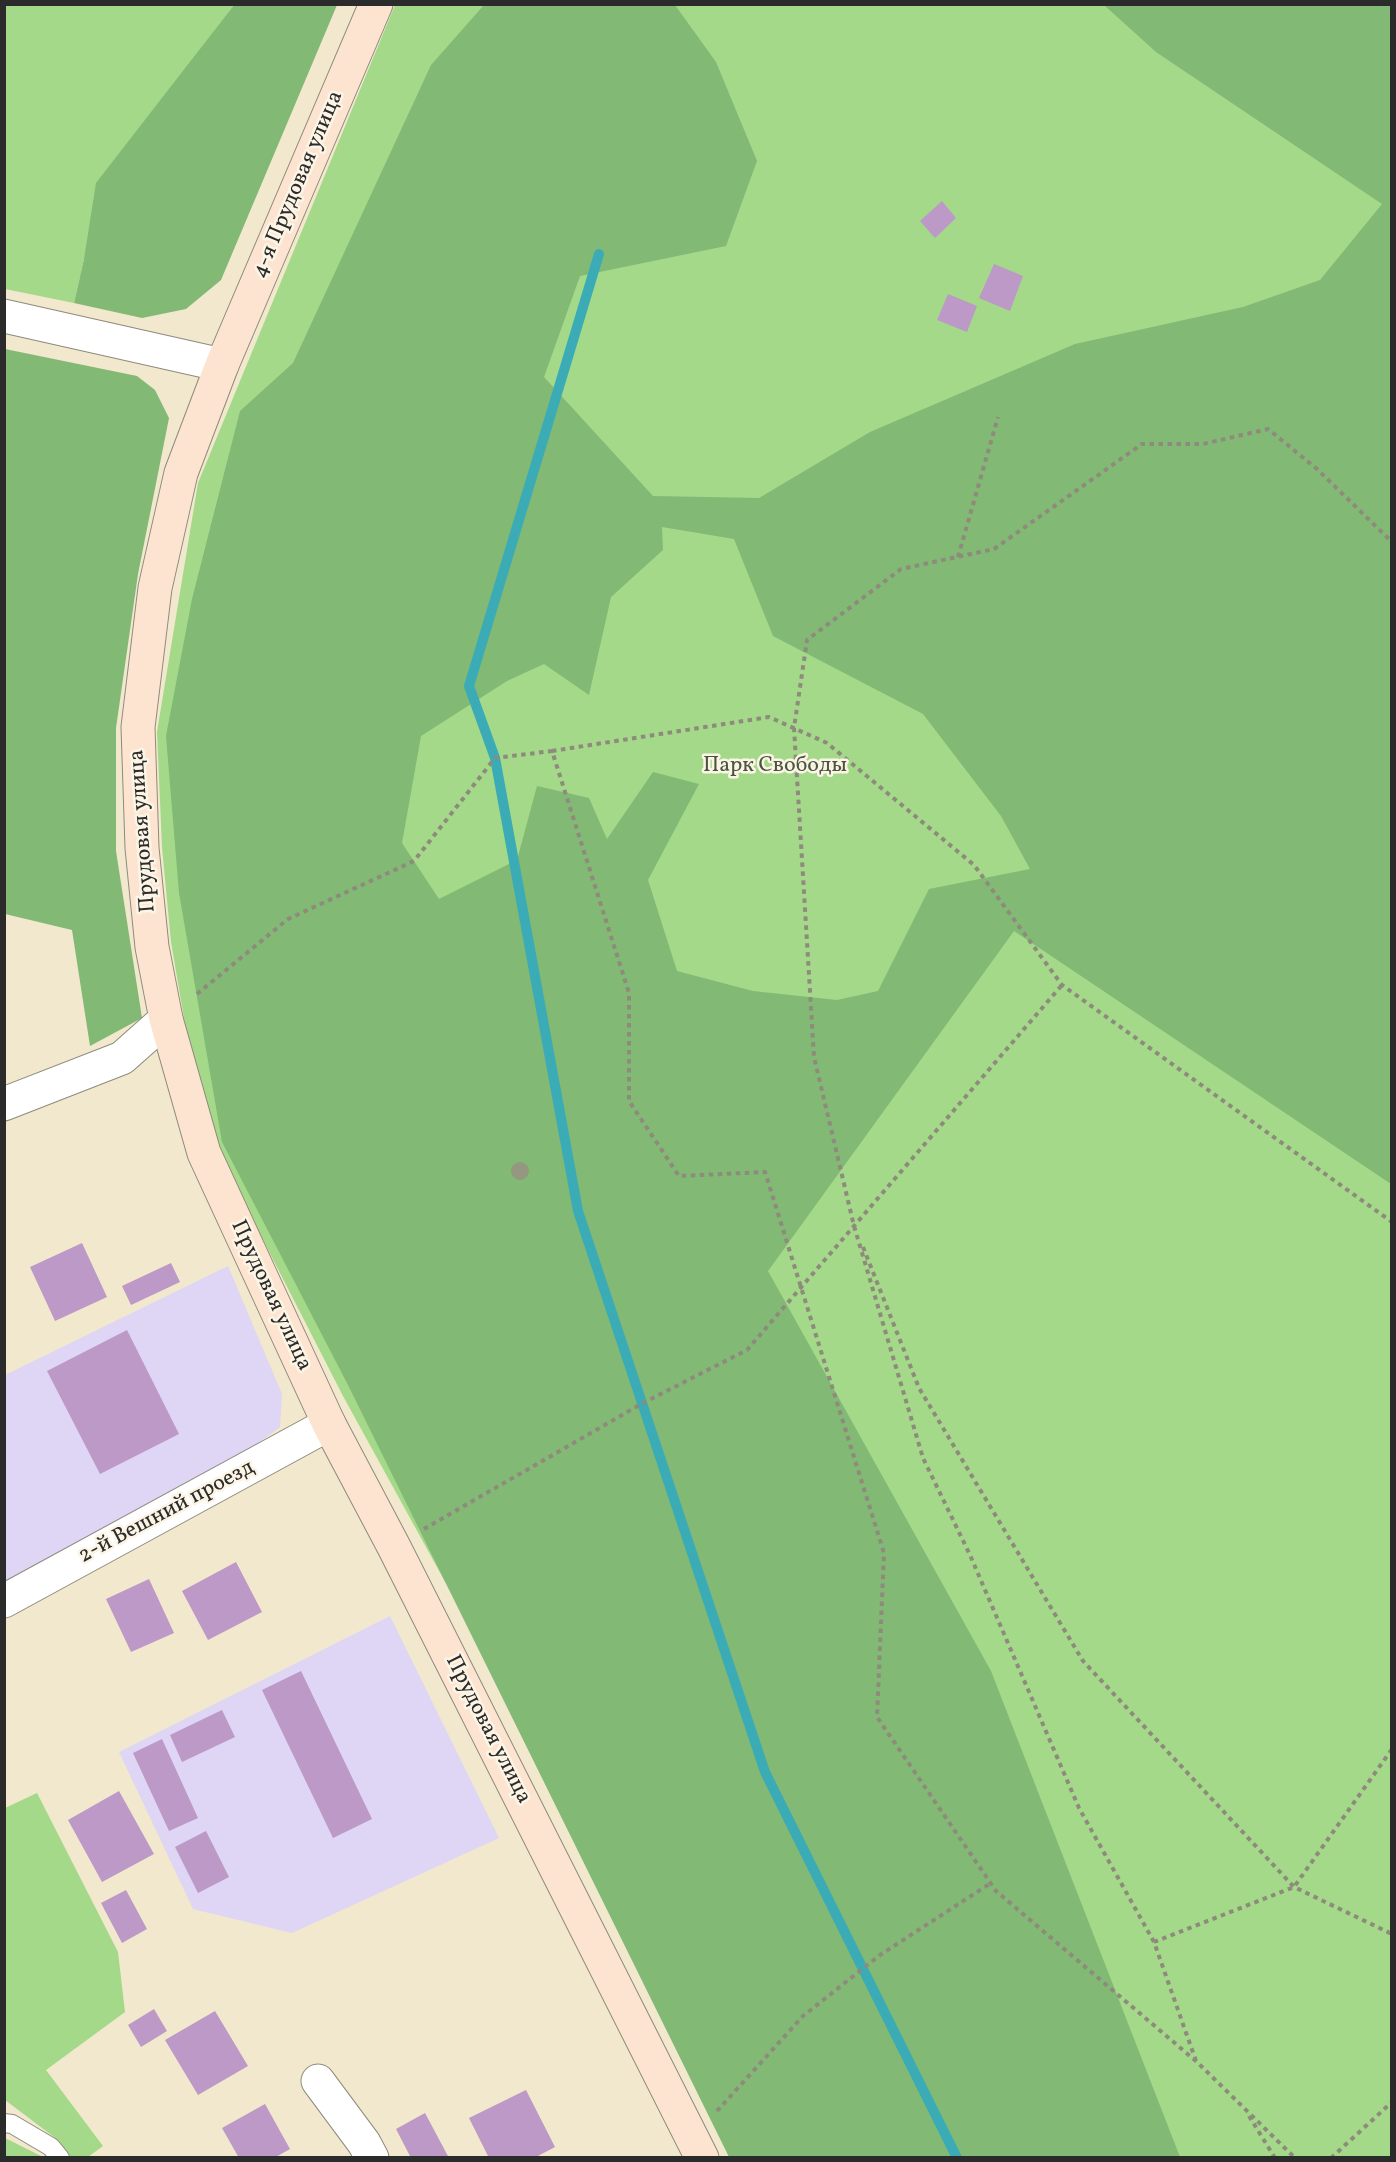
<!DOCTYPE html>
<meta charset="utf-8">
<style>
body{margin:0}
#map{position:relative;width:1396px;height:2162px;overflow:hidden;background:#f1e8cd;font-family:Vollkorn,serif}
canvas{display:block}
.frame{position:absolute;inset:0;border:6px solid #2b2b2b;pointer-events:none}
</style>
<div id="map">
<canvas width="1396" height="2162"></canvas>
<div class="frame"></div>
</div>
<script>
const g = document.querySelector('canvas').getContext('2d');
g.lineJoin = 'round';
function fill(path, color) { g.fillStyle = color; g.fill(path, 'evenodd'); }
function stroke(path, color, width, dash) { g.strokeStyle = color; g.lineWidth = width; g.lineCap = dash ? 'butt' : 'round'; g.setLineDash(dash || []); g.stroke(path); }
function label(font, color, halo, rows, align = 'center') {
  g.font = font + ' Vollkorn,serif'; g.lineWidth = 5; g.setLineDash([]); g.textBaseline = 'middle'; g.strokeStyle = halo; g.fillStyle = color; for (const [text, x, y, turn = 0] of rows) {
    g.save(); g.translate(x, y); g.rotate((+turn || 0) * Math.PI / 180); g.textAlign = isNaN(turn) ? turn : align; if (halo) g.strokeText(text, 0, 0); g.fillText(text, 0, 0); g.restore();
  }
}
fill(new Path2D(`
 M228 1266 282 1394 280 1427 253 1447 5 1583V1375Z
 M390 1616 499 1838 292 1933 193 1909 119 1752Z`), '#dfd5f5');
fill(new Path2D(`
 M5 5H234L195 56 84 259 74 303 5 289Z
 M395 5H1391V2157H761L343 1396 217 1150 185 1024 171 942 162 847 157 732 198 483Z
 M37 1793 118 1952 125 2012 46 2070 103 2146 88 2157H71L54 2137 5 2100V1808Z
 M5 2138 41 2156 47 2157H5Z`), '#a3d989');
fill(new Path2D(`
 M234 5H337L221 280 186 309 142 318 74 303 84 259 96 183Z
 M484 5H675L716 62 757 161 726 246 580 276 544 377 653 496 759 498 870 432 1075 344 1243 307 1320 280 1382 204 1156 52 1104 5H1391V1184L1014 931 768 1271 991 1671 1180 2157H729L348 1385 222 1142 179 893 166 736 192 599 240 411 293 363 431 65ZM662 527 734 539 773 636 923 714 1001 816 1030 869 929 889 878 991 837 1000 753 991 677 971 648 880 699 784 653 772 607 839 589 798 537 786 517 860 439 899 402 843 421 736 507 681 544 664 589 695 611 597 663 550Z
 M5 349 137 376 155 390 169 418 138 574 116 728V851L142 1018 90 1046 72 930 5 914Z`), '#82b975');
stroke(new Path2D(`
 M599 254 469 686 495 758 578 1211 765 1772 957 2158`), '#3bacb5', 10);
fill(new Path2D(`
 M942 201 956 218 935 238 920 221Z
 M994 264 1023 276 1010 311 979 298Z
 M948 294 977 306 967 332 937 320Z
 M82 1243 107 1297 55 1321 30 1267Z
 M171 1263 180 1282 131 1305 122 1286Z
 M127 1330 179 1434 100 1474 47 1371Z
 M236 1562 262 1612 208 1640 182 1591Z
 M149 1579 174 1633 131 1652 106 1599Z
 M301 1671 372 1819 333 1838 262 1690Z
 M222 1710 235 1737 182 1762 170 1735Z
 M162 1739 198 1818 169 1831 133 1753Z
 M119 1791 154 1854 102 1882 68 1820Z
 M206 1831 229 1877 198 1893 175 1847Z
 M126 1890 147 1929 122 1943 101 1903Z
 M154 2009 167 2031 141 2047 128 2025Z
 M215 2011 248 2066 198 2095 165 2040Z
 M526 2090 555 2147 534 2158H489L469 2118Z
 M265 2104 290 2149 274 2158H239L222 2128Z
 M425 2113 449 2158H411L396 2129Z`), '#bc99c6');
const service = new Path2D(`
 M4 2123 12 2124 51 2147 60 2158`);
const minor = new Path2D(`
 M4 1104 122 1058 166 1019
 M4 1601 329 1424
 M318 2081 364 2143 372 2158`);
const tertiary = new Path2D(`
 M4 316 222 365`);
const secondary = new Path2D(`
 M376 4 222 365 181 473 155 588 138 727 142 848 152 947 166 1019 204 1153 329 1424 394 1547 702 2158`);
stroke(service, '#8e8a7c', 20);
stroke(minor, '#8e8a7c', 35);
stroke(tertiary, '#8e8a7c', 35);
stroke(secondary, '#8e8a7c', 35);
stroke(new Path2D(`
 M958 557 998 417
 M552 751 769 717 827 743 974 865 1062 985 1392 1222
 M197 994 288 919 414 861 495 758 552 751 629 993V1101L679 1176 765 1172 884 1553 877 1717 996 1891 1197 2062 1295 2158
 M863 1247 919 1388 1083 1661 1294 1887 1392 1934
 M424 1529 643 1403 747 1350 1062 985
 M1154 1942 1079 1808 970 1555 923 1458 854 1226 814 1057 794 728 807 640 901 569 994 549 1142 444H1203L1268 429 1317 469 1392 542
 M1196 2061 1154 1942 1294 1887 1392 1749
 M717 2111 803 2016 880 1955 991 1883
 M1249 2116 1275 2158
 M1331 2158 1392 2102`), '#8e8a7c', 4, [4.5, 4.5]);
stroke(service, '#fff', 18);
stroke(minor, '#fff', 33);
stroke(tertiary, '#fff', 33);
stroke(secondary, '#fde4d1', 33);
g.fillStyle = '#959881';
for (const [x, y] of [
 [520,1171]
]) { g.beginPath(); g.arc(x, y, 9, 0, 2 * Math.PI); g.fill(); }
label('22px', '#2b2b2b', '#fcf5e5', [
 ["4-я Прудовая улица",299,185,-67],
 ["Прудовая улица",144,831,-94],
 ["Прудовая улица",270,1296,65],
 ["2-й Вешний проезд",167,1513,-28],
 ["Прудовая улица",487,1730,63]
]);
label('22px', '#495642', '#fcf5e5', [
 ["Парк Свободы",775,767]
]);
</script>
